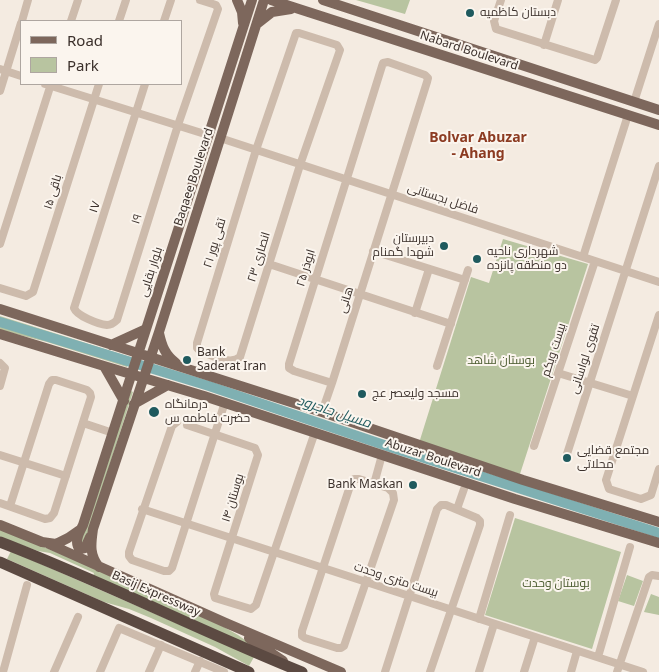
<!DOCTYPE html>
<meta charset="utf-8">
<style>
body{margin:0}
#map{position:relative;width:659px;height:672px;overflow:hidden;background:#f4ebe1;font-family:"Noto Sans",sans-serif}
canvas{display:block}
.legend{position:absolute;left:20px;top:20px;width:162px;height:65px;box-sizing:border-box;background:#fbf5ee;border:1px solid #aea6a0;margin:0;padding:6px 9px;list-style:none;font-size:15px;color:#3b302b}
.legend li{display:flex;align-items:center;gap:10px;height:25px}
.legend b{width:25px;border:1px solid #aea6a0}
</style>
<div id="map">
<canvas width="659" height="672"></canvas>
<ul class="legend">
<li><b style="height:6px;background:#7d675c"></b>Road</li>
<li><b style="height:14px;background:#b8c4a0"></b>Park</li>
</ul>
</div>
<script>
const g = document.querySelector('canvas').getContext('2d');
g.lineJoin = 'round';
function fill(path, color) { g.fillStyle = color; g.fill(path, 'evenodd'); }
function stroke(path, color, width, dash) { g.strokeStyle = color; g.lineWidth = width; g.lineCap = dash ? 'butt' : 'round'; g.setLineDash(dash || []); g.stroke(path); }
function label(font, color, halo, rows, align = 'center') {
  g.font = font + ' "Noto Sans",Cairo,sans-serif'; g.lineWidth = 4; g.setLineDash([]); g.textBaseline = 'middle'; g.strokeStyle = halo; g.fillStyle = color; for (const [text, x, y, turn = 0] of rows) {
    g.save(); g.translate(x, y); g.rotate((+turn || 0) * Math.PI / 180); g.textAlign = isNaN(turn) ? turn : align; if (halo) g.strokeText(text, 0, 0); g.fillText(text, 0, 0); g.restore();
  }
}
fill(new Path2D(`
 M356 0H410L405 14Z
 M503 239 588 264 520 474 419 443 471 277 489 283Z
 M0 316 130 357 127 367 47 342 0 330Z
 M131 391 133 392 87 536 83 545 81 540Z
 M515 518 621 552 592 649 485 615Z
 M0 528 105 573 145 593 160 597 217 623 238 635 259 650 93 577 94 573 50 553 38 551 0 537Z
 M11 551 254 657 249 666 215 647 151 618 129 609 104 602 7 559Z
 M627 575 643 581 634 606 618 601Z
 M651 594 659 597V615L644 612Z`), '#b8c4a0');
stroke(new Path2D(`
 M0 322 209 386 393 448 659 533`), '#7fb0b2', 10);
stroke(new Path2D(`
 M501 0 494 21 496 29 595 60 597 58 616 0
 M22 21 28 0
 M71 21 78 0
 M119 21 126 0
 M164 21 171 0
 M296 33H299L337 45 340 50 300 165 240 357C230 366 212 355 200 351L197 348V343L256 150Z
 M544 45 558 0
 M0 69 21 76
 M45 84 208 135
 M145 84 74 308C77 316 98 324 107 325 111 325 114 323 117 320L178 125 218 9 216 5 200 0
 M0 91 21 23
 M634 102 659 24
 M220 138 659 282
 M0 244 51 84
 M373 251 465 280
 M583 257 628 115
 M269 264 451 324
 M0 288 26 296 33 292 99 84
 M415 313 429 269
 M659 315 606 480 609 489 641 499 651 495 659 469
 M0 363 5 368 0 386
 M437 366 468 270
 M558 373 633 396
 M322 412 332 383 427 82 428 78 425 75 388 62 383 63 382 66 289 364V368L294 371 332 383
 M177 422 172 426 129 552V556L132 560 164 571H169L172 568 225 402
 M83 423 113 433
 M187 425 255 448 258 455 214 594 215 598 251 609 256 605 315 432
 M534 446 595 261
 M567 454 659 166
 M0 455 66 476
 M354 479H359L388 488 393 493 394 500 344 646 341 648H337L305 638 302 636V631L351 483Z
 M374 484 382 455
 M0 503 45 519 50 518 54 513 91 397 90 393 87 390 56 380H52L49 384 10 506
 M142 509 643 672
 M457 509 464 489
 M479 619 510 515
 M598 657 630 547
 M3 672 27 585
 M54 672 78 617
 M100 672 119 628 224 672
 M149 672 161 645
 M195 672 200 661
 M385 672 437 509 441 505H446L477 518 480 521V525L430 672
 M479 672 494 624
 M524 672 535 637
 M571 672 577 651
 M617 672 649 577 652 575 659 576`), '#cdbbac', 8);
stroke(new Path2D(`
 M237 0 242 12 243 23
 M271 0 659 125
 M323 0 659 110
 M258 23 272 12 291 9
 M0 309 322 412 523 480 659 522
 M159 333C162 346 165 355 176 363
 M0 334 104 366 204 396 515 499 659 543
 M111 345 146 329
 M104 366 124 401
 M134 404 168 385
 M0 525 42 542 56 544 68 538 81 529 83 525 252 0
 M81 529C78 535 74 544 80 549L85 548 90 537
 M49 544 226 623 341 672
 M99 567C89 554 91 544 93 529L159 332 264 0
 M249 638 283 661`), '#7d675c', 10);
stroke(new Path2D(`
 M0 542C102 581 200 631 302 672
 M0 562 249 672`), '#5c4a42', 11);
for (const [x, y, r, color] of [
 [470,13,5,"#1f5a5e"],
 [444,246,5,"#1f5a5e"],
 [477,259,5,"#1f5a5e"],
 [187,360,5,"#1f5a5e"],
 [362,394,5,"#1f5a5e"],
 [154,412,6,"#1f5a5e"],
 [567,458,5,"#1f5a5e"],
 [413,485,5,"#1f5a5e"]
]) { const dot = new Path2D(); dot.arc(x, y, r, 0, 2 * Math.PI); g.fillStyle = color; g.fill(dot); stroke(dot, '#fbf5ee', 2); }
label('12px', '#3b302b', '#fbf5ee', [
 ["دبستان کاظمیه",480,13],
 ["دبیرستان",434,239,"right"],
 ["شهدا گمنام",434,253,"right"],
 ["شهرداری ناحیه",487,252],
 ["دو منطقه پانزده",487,266],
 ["Bank",197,353],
 ["Saderat Iran",197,367],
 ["مسجد ولیعصر عج",372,394],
 ["درمانگاه",165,405],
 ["حضرت فاطمه س",165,419],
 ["مجتمع قضایی",577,451],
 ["محلاتی",577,465],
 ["Bank Maskan",403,485,"right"]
], 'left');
label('12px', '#3b302b', '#fbf5ee', [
 ["Nabard Boulevard",469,51,18],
 ["Baqaee Boulevard",194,177,-72],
 ["باقی ۱۵",53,192,-73],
 ["فاضل بجستانی",443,199,18],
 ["۱۷",95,207,-72],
 ["۱۹",137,219,-73],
 ["تقی پور ۲۱",215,243,-73],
 ["انصاری ۲۳",259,257,-73],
 ["ابوذر ۲۵",306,268,-73],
 ["بلوار بقایی",151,272,-72],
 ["هانی",346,300,-73],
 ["بیست ویکم",554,350,-72],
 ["تقوی لواسانی",585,359,-72],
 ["Abuzar Boulevard",433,458,18],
 ["بوستان ۱۴",233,498,-73],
 ["بیست متری وحدت",396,580,18],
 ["Basij Expressway",156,594,24]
]);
label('12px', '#4a5a2e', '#fbf5ee', [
 ["بوستان شاهد",501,361],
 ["بوستان وحدت",556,584]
]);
label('bold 14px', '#8c3b22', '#fbf5ee', [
 ["Bolvar Abuzar",478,138],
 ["- Ahang",478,154]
]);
label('italic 14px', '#1f5a5e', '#fbf5ee', [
 ["مسیل جاجرود",334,412,18]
]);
</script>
